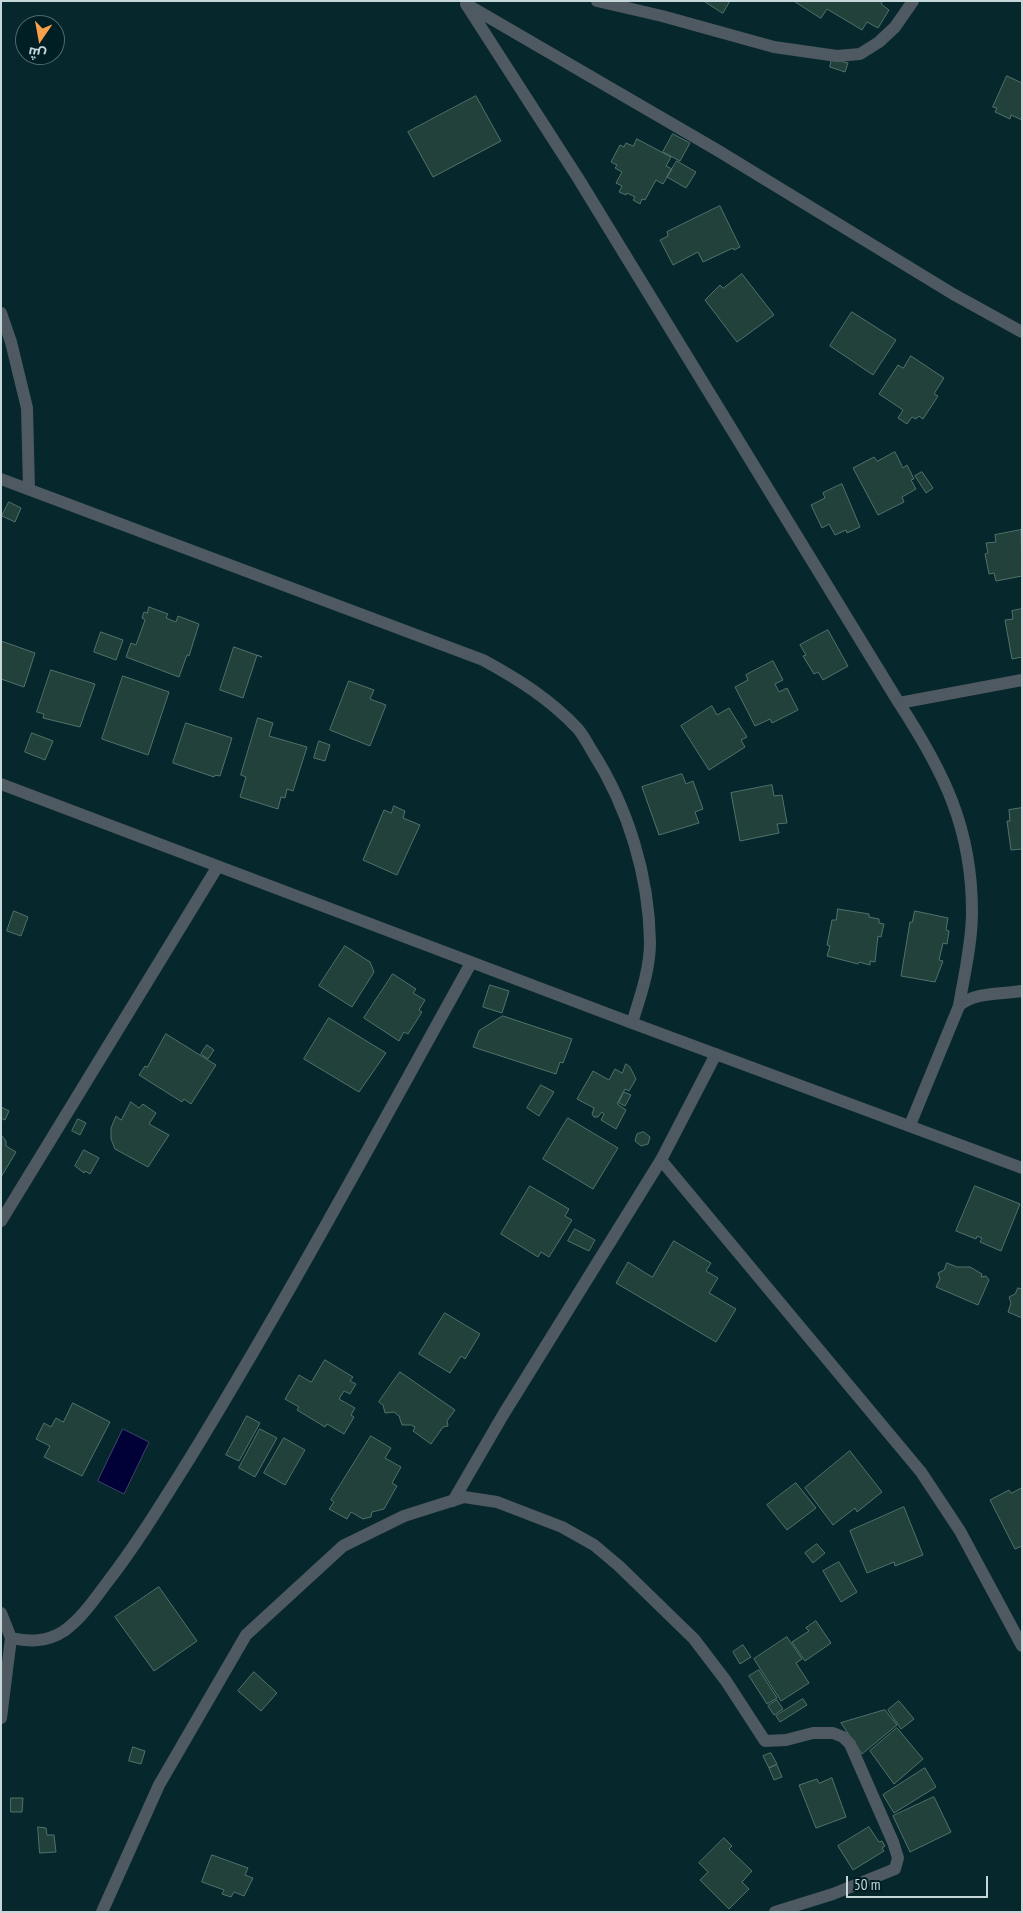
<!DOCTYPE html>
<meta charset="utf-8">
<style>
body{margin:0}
#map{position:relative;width:1023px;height:1913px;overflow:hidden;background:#06282d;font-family:"PT Sans Narrow",Cairo,sans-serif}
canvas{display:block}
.frame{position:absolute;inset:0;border:2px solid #c6d7da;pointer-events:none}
.north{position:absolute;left:15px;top:15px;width:50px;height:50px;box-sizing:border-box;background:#001f24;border:1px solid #4f696d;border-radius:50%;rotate:192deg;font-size:14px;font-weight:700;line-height:20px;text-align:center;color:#c6d7da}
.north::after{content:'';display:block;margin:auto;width:18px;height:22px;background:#f8a14a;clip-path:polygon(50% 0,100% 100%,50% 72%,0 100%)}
.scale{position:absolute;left:846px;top:1876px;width:142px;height:22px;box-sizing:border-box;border:2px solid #c6d7da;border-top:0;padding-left:6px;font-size:15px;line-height:18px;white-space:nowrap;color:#c6d7da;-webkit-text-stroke:4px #001f24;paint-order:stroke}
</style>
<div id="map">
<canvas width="1023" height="1913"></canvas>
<div class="frame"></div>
<div class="north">ش</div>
<div class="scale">50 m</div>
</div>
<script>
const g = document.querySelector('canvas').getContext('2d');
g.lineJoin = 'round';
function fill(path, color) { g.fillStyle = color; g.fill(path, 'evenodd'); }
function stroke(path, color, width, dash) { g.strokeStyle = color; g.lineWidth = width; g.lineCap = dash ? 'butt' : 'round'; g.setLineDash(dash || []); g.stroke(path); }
const water = new Path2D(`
 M123 1429 149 1442 124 1494 98 1481Z`);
fill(water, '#020137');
stroke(water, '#3d4168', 1);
const building = new Path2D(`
 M704 1H730L723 13Z
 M794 1H883L881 4 889 10 878 28 867 22 862 30 827 9 821 18Z
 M832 59 848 63 845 72 830 67Z
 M1007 76 1022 83V120L1011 115 1010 119 995 112 997 108 993 107Z
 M476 96 501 141 433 177 408 132Z
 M673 134 690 143 680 161 663 152Z
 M637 139 671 157 666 166 672 169 663 184 656 180 645 200 642 199 640 204 633 200 635 197 627 193 626 195 619 192 622 186 616 183 622 172 615 168 617 165 611 162 620 145 624 147 626 143 633 146Z
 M677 161 696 172 686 188 667 177Z
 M720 206 740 247 734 250 733 248 703 262 698 252 673 265 660 240 668 236 667 232Z
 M742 274 774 315 737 342 705 300 720 285 723 288Z
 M852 312 896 340 873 375 830 346Z
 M911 356 944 378 934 394 938 396 923 419 919 416 916 419 912 417 907 424 898 418 903 410 879 394 898 365 903 368Z
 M895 452 903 468 907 465 914 479 911 480 916 489 902 497 904 502 878 515 853 468 874 457 877 461Z
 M922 472 933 488 926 493 915 476Z
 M842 484 860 527 847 533 846 530 835 535 829 524 822 528 811 505 825 498 823 493Z
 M9 502 21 508 15 522 2 516Z
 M1021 530 1022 576 996 581 994 573 989 574 985 554 988 553 986 543 996 542 995 535Z
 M149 607 168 614 166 618 176 622 178 616 199 624 189 656 187 655 179 677 126 657 131 643 136 645 145 620 142 618 144 612 147 613Z
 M1022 609V657L1012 659 1005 620 1013 619 1012 611Z
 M828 630 848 666 823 680 818 672 814 674 803 656 806 655 800 645Z
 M101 632 123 640 116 660 94 652Z
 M1 641 35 653 24 687 1 679Z
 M234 647 262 657 257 655 243 698 220 690Z
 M773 661 783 680 775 684 779 692 787 688 798 710 772 723 770 719 755 726 735 687 748 680 746 675Z
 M51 670 95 684 80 727 43 718 44 714 37 712Z
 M123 676 169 692 148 755 102 739Z
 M349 681 374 690 370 699 386 705 370 746 330 730Z
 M712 706 717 715 729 708 747 737 741 740 745 747 709 770 681 726Z
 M258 718 273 723 269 736 307 747 293 791 287 789 285 798 281 797 278 809 240 797 246 777 241 775Z
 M186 723 232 738 220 776 215 775 214 777 173 763Z
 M32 733 53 741 45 760 25 752Z
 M319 741 330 745 325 761 314 758Z
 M682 774 686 784 693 781 703 809 695 812 699 823 659 835 642 787Z
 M772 785 774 796 782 795 787 823 777 824 779 833 740 841 731 793Z
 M394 806 405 811 403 818 420 825 397 875 363 860 384 810 391 813Z
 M1022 808V849L1011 850 1007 821H1010L1009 810Z
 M838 909 869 914V917L879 919V923L884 924 881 937 878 936 875 962 870 961V965L859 962 858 964 827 956 830 946 827 945 832 920H836Z
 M14 911 28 917 21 936 7 931Z
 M915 911 948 918 946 930 949 931 947 944 943 943 939 960 943 961 935 982 901 976 910 922H912Z
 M345 946 370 962 374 972 352 1007 319 986Z
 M393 974 416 989 413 993 425 1000 419 1010 422 1012 408 1034 404 1032 399 1041 364 1018Z
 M490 985 509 991 502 1013 483 1007Z
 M503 1016 572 1039 563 1063 560 1062 556 1074 473 1047 479 1031Z
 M329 1018 386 1053 359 1092 304 1059Z
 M166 1034 216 1065 191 1104 184 1099 182 1102 139 1075 145 1066 147 1067Z
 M207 1045 214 1050 208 1059 201 1054Z
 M626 1064 630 1067 636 1079 629 1091 625 1089 617 1104 626 1110 616 1129 601 1120 604 1114 602 1112 598 1117H594L592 1114 594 1108 577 1099 593 1071 609 1080 615 1069 622 1073Z
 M541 1085 554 1092 539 1116 527 1108Z
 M624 1092 631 1095 625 1106 619 1103Z
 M131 1102 139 1108 143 1104 156 1113 149 1124 169 1135 148 1167 115 1149 111 1139V1128L116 1116 121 1120Z
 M1 1107 9 1111 5 1120 1 1118Z
 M568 1118 618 1148 593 1189 543 1159Z
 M78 1119 86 1123 80 1135 72 1131Z
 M644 1132 650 1137 648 1144 641 1146 635 1141 637 1134Z
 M1 1135 6 1141V1146L16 1152 1 1177Z
 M84 1150 99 1158 90 1174 85 1171 84 1173 75 1166Z
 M530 1186 569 1209 565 1216 572 1220 549 1257 541 1252 538 1257 501 1234Z
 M975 1186 1020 1204 1001 1251 980 1242 982 1238 977 1236 976 1239 956 1231Z
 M575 1229 595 1240 589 1251 568 1241Z
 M674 1241 711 1263 706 1271 718 1278 709 1293 736 1309 716 1342 616 1283 628 1262 652 1277Z
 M947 1263 957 1267H970L982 1274 981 1277 986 1276 989 1280 978 1305 936 1287 940 1279 938 1273 944 1270Z
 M1018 1288 1022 1289V1318L1008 1312 1011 1303 1009 1297 1015 1294Z
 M445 1313 480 1334 465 1359 461 1356 450 1373 419 1354Z
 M325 1360 353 1377 350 1381 356 1384 350 1394 344 1391 339 1399 355 1408 351 1415 354 1417 344 1434 327 1424 325 1427 297 1410 299 1407 285 1399 299 1375 311 1382Z
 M400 1372 455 1410 447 1421 448 1426 443 1427 431 1444 413 1431 415 1427 411 1425H402L399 1416 394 1412 385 1413 383 1405 379 1402Z
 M73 1403 110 1422 82 1476 44 1457 50 1446 36 1439 44 1423 51 1427 56 1418 63 1422Z
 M247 1416 260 1423 239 1461 226 1455Z
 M260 1429 277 1438 255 1477 239 1468Z
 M371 1436 391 1448 385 1458 401 1467 392 1483 397 1486 384 1509 372 1512 371 1517 363 1519 351 1512 347 1519 329 1509 334 1502 331 1500Z
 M284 1438 305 1450 285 1485 264 1473Z
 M850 1451 882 1492 857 1512 855 1508 833 1525 805 1488Z
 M796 1483 816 1508 787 1530 767 1505Z
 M1022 1488V1546L1015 1549 990 1500 1009 1490 1011 1493Z
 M904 1507 923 1555 895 1566 894 1562 867 1573 850 1531Z
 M817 1544 825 1553 813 1563 805 1553Z
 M839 1562 857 1592 841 1602 823 1571Z
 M159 1587 197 1641 154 1671 115 1617Z
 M816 1621 831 1643 805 1661 792 1642 809 1631 806 1628Z
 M787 1637 802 1659 796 1663 809 1683 781 1701 754 1659Z
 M743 1645 751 1657 740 1664 733 1652Z
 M759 1670 777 1698 767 1704 749 1676Z
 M254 1672 277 1693 261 1711 238 1691Z
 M803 1699 807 1705 780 1722 776 1716Z
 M777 1700 783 1709 774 1715 768 1706Z
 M899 1701 914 1719 901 1729 888 1710Z
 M885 1710 897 1725 862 1754 841 1723Z
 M897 1728 923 1759 894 1784 870 1751Z
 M133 1747 145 1751 141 1764 129 1761Z
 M771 1753 777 1764 769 1768 763 1756Z
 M777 1765 782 1777 774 1780 769 1768Z
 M925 1768 936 1787 894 1813 883 1795Z
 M832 1778 846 1817 816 1828 799 1785 817 1779 819 1783Z
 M934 1797 951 1832 910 1852 893 1816Z
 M11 1798H23L22 1812H11Z
 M38 1827 46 1828 47 1835H54L56 1852 40 1853Z
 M869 1827 879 1842 882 1841 885 1846 882 1848 884 1851 853 1870 838 1846Z
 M724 1838 732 1846 729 1849 752 1871 742 1882 749 1889 729 1909 700 1880 708 1872 699 1863Z
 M212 1855 248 1868 245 1875 253 1878 244 1896 234 1892 231 1897 222 1894 224 1890 202 1882Z`);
fill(building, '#21413a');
stroke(building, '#51726b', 1);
stroke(new Path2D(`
 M597 1 662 16 774 47 837 56 860 54 879 42 895 27 913 1
 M466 4 578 178 899 703 1022 680
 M471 7 717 150 953 294 1022 332
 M1 313 11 342 27 408 29 489
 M1 479 483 660C518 679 550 699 578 729 583 735 588 744 592 751 628 807 649 876 650 942 650 970 640 997 632 1023
 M899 703C944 772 972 828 972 912 972 943 964 976 959 1006
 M1 784 632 1023 1022 1168
 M910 1125 959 1006C973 992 1003 994 1022 991
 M661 1160 921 1472 960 1531 1022 1646
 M1 1221 218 866
 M453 1501 503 1415 661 1160 716 1054
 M1 1613 11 1638 1 1718
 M11 1638C30 1642 47 1642 64 1631 81 1619 94 1600 106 1584 137 1544 163 1501 190 1458 289 1296 379 1129 471 963
 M102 1912 159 1785 246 1635 343 1546 404 1516 464 1497 497 1502 562 1527 594 1545 619 1566 694 1639 726 1681 765 1741 786 1740 813 1733H833L843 1737 850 1744 893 1842 898 1858 895 1869 833 1894 775 1912`), '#4f5961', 12);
</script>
